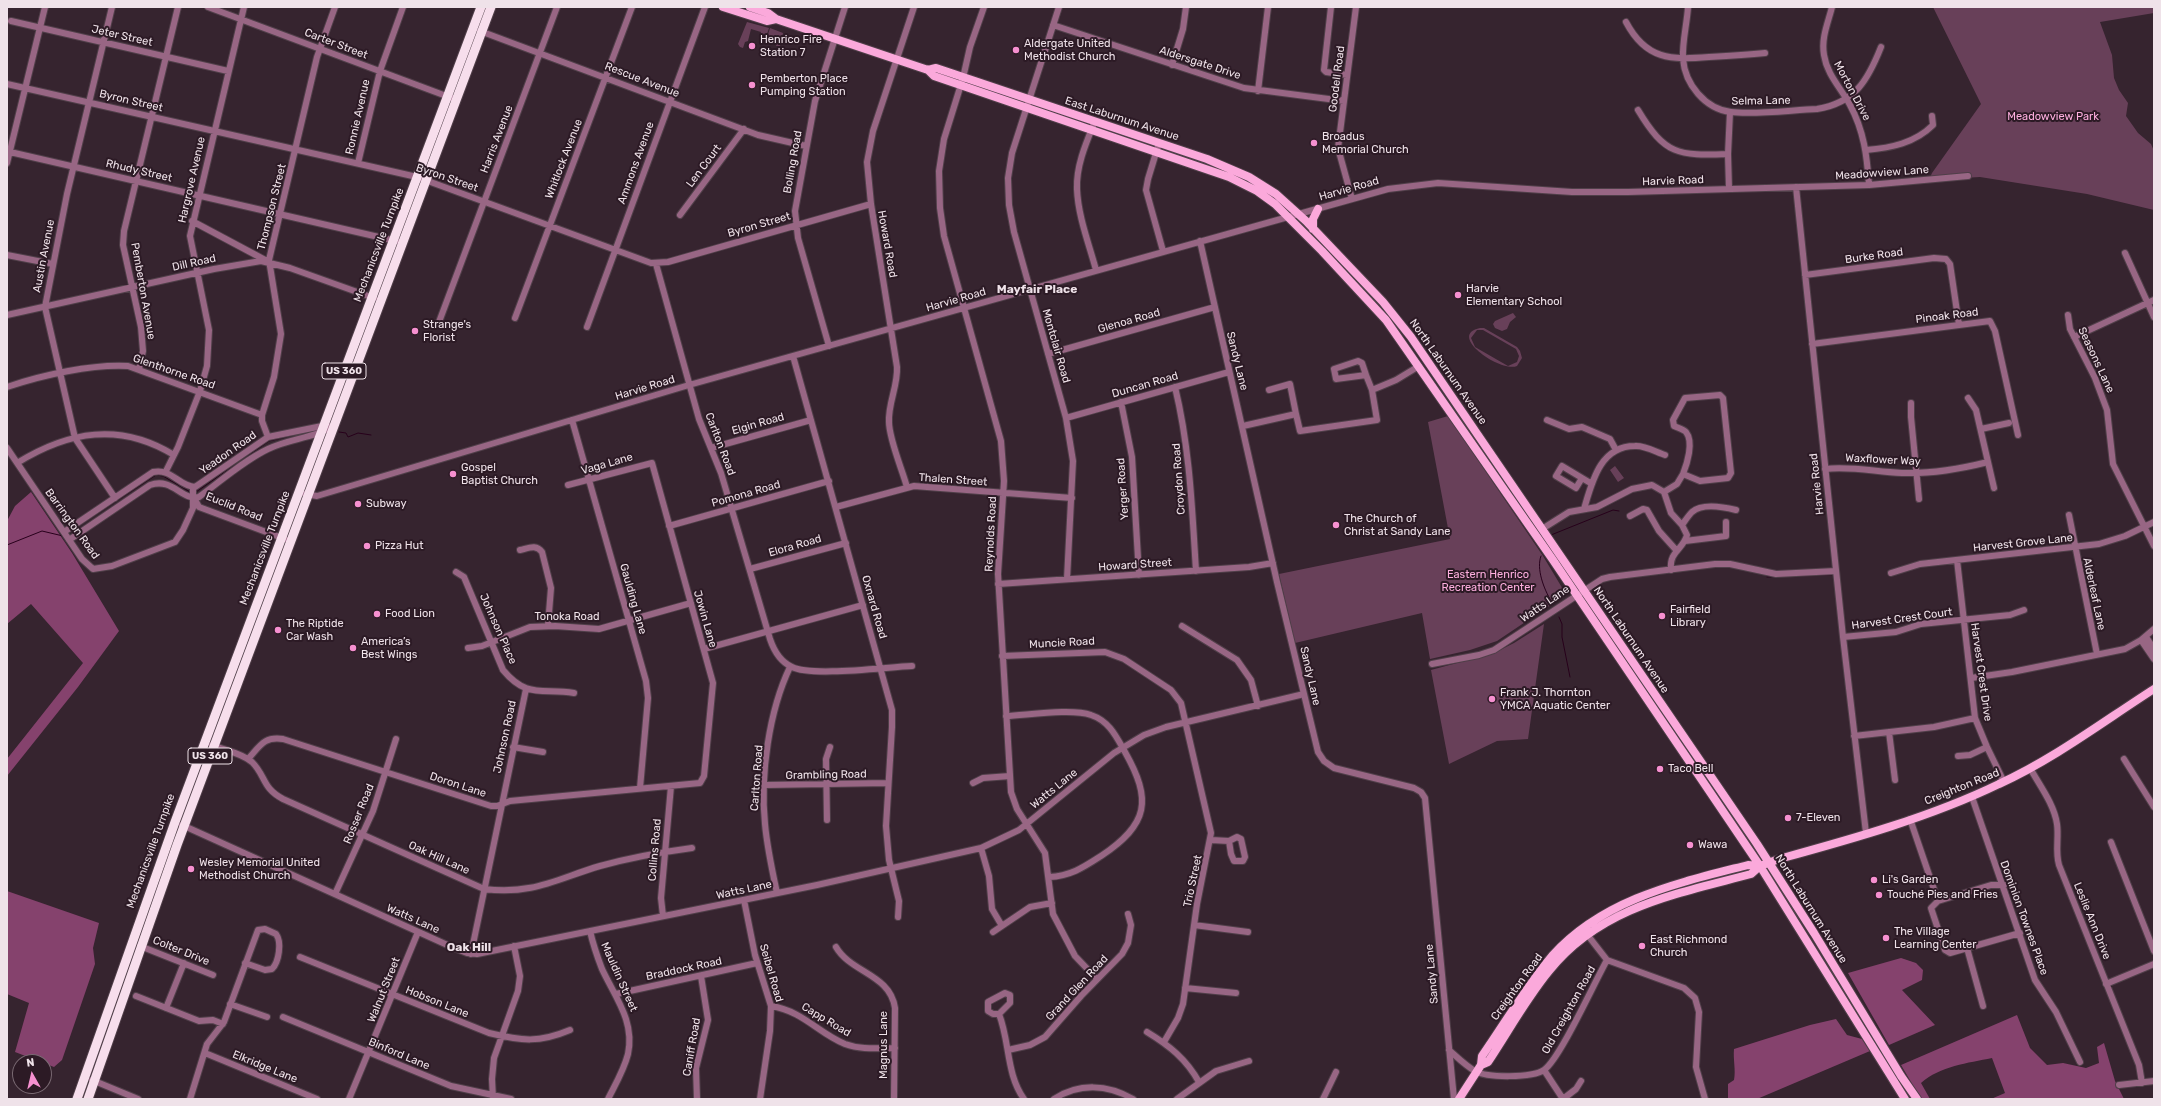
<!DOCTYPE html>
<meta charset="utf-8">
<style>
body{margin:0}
#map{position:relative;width:2161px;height:1106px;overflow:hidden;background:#36242f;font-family:Rubik,sans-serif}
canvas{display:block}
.frame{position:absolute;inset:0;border:8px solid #efe2e9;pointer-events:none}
.north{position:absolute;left:12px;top:1054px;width:40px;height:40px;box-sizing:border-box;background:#2c1a25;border:1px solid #7a6a73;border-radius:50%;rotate:352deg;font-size:11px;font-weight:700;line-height:16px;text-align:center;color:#efe2e9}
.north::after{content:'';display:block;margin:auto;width:14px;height:18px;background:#f690d0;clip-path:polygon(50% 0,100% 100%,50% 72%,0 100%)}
</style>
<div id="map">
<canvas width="2161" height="1106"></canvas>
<div class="frame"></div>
<div class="north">N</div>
</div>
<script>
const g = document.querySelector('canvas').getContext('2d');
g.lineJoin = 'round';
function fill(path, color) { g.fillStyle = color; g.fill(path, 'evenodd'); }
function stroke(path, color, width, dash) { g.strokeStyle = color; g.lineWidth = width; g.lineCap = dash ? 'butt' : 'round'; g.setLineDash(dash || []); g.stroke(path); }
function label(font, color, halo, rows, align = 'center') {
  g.font = font + ' Rubik,sans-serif'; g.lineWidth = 4; g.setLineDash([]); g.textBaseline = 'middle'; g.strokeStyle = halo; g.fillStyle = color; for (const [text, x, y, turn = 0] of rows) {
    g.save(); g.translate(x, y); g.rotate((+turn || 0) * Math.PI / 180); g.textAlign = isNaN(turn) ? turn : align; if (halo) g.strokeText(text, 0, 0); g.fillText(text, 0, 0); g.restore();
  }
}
fill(new Path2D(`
 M1933 7H2154V13L2100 22 2112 55 2114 78 2119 90 2128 103 2126 116 2138 133 2151 144 2154 151V210L2087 194 1980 177 1929 180 1932 173 1981 104Z
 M747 22 769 28 764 43H762L763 39 759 38 761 32 751 29 748 41 745 42 743 48 740 47 738 44Z
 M770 28 783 33 780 46H776L777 41 767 38Z
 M1513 313 1516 317 1510 322 1507 329 1502 331 1495 328 1493 324 1495 321Z
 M1480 328H1484L1517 347 1520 351 1522 358 1517 366C1501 373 1446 335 1480 328ZM1477 330H1483L1516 349 1519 356 1517 362 1508 366 1475 347 1471 338Z
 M1448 416 1543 556 1564 591V596L1497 641 1470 650 1430 659 1422 613 1295 643 1279 574 1450 539 1428 422Z
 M1615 466 1624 478 1618 482 1610 470Z
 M1544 624 1528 739 1497 741 1449 764 1431 670 1494 653 1514 643Z`), '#684059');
fill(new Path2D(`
 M31 492 72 553 119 631 78 687 7 776V759L83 663 31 604 7 624V521L15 506Z
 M7 891 99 923 93 948 95 964 62 1060 54 1067 15 1052 29 1003 7 994Z
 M1901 958 1916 963 1923 970 1922 980 1902 990 1935 1025 1889 1045 1848 973Z
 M2017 1015 2030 1048 2047 1065 2063 1063 2086 1068 2099 1063 2097 1047 2104 1043 2115 1081 2124 1099H1991L2005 1093 1992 1058C1968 1063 1940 1066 1921 1083L1930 1099H1921L1901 1065Z
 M1836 1019 1847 1035 1862 1039 1870 1051 1757 1099H1728V1084L1734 1080C1736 1070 1733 1060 1734 1049L1810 1025Z`), '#85426d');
stroke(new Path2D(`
 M339 432 346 433 348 437 358 433 371 435
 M196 492 269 441 290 436
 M68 533 156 475 163 476 190 492
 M1551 535 1613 510 1619 511
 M7 545 42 531 63 536
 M1541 556C1536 569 1544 589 1551 601
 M1767 577 1832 575
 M1559 617 1562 624V637L1570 677`), '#27001b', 1);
const minor = new Path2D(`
 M112 7 67 194 45 307 75 438 115 498
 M208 7 457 100
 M984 7 970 47 963 78 944 139 939 171 940 208 944 236 1001 441 1004 481 998 574 1011 792 1017 809 1045 853 1053 914 1075 956 1097 979
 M1059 7 1012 153 1008 178 1009 205 1014 232 1066 418 1073 461 1067 579
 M1331 7 1324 70 1326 72 1347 75
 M1688 7C1687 24 1682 42 1683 59 1685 84 1705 109 1731 112 1754 115 1792 110 1817 109 1855 103 1868 80 1881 47
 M1832 7C1828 23 1821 38 1824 55 1827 75 1841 88 1850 105 1864 131 1867 156 1869 185
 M11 21 228 71
 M1626 22C1646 60 1671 60 1709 57 1728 56 1746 55 1765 53
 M1053 25 1244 88 1344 101
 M480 31 758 135 806 146
 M1172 65 1183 29 1186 7
 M7 84 417 177 651 263 668 262 871 204
 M1258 91 1268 7
 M1638 110C1665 155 1678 156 1728 154
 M1095 121C1086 143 1076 166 1077 189 1078 216 1089 244 1096 270
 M1159 143 1148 179 1146 190 1163 251
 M1866 150C1891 148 1915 143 1933 125L1932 116
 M10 152 396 241
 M7 163 45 7
 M358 163 380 71 403 7
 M1796 187 1843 637 1866 833
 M1729 189 1728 154 1730 112
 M1352 199 1338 148 1356 7
 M680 215 744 129
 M192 221 267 261
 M1200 241 1277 582 1318 752 1324 761 1334 768 1414 788 1421 792 1425 798 1454 1099
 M2125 253 2154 317
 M7 255 53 264
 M656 264 699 419 721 473 770 639C774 651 781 662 792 667 812 677 886 667 912 666
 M1805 275 1934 258 1946 259 1950 264 1959 325
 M7 315 214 269 261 261 290 268 374 298
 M2068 315 2070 329 2095 378 2107 410 2113 464 2154 546
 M515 318 632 7
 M439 322 557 7
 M587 327 705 7
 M2074 337 2154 300
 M1812 344 1990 321 1995 331 2018 435
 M829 346 798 238 795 211 815 101 845 7
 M1048 354 1215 307
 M793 356 892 710V727L886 826 889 860 899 901 898 917
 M1358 361 1362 363 1366 375 1336 379 1334 369Z
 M139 369 143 351 141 327 123 245 124 231 178 7
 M1366 375 1372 390
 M7 387C42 375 92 364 128 366L262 415
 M1175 387C1190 449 1192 508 1196 571
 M1269 390 1290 384 1296 414
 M1720 395 1723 398 1731 473 1728 478 1700 481 1683 474C1687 464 1694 442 1686 432 1683 429 1678 428 1674 426L1673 420 1685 398Z
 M1968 398 1976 410 1994 488
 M1121 402 1132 457 1139 575
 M1911 403V417L1919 499
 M1066 418 1229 372
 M572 420 646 681 648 698 640 788
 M1547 420 1569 429 1582 427 1610 439 1616 450
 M1243 426 1296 414 1300 431 1377 420 1372 390 1396 380 1419 366
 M1981 429 2009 423
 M268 437 262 421V415L274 377 281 334 269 260 317 57 335 7
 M7 448 82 559 93 569 112 566 175 542 183 530 193 508V487
 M711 448 811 420
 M17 463C69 431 120 422 174 455
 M1825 469C1853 466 1875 472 1902 473 1931 474 1960 469 1988 462
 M166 471 178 447 200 391 207 366 209 330 190 236 244 7
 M1582 478 1576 488 1556 476 1562 466 1592 484
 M907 487C902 469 889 439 889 422 888 403 898 386 897 367L871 204 867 162 873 131 914 7
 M1664 492 1677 484 1683 474
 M305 494 317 496 689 385 1388 189 1438 183 1572 192H1628L1869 185 1968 176
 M194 498 199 507 285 539
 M836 507 914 486 1072 498
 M1584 509C1592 482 1600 446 1635 446 1644 445 1656 452 1665 455
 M2069 515 2097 654
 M1630 516 1643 509 1647 510 1659 531 1677 551
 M1682 525C1685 521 1688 516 1692 512 1702 503 1724 507 1736 510
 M669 526 829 481
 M1542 529 1569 512 1597 507 1632 489 1652 485 1664 492 1671 513 1682 525 1687 535C1683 550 1669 551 1671 570
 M64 532 153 472C172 468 178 486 195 487L268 437 327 425
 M69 540 150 485C173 477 181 501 199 497 221 481 243 461 268 449 290 438 313 439 335 425
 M1685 541 1726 536V522
 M520 550C529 548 536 544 542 552L551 588 548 625
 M1957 560 1975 718 1987 747 2004 782
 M750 569 846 543
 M456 572 464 577 503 670C527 699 542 688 574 693
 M1891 573 1920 564 2099 544 2125 536 2154 522
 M998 584 1249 567 1273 563
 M1182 626 1237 660 1251 680 1258 706
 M1843 637 1896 632 1921 624 2010 615 2024 610
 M2146 637 2154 649
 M2141 640 2154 659
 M468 648 482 646 530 627 555 626 599 629 691 603
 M704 649 863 605
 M1002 656 1105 652 1124 659 1171 690 1181 703 1211 833 1197 904 1183 1004 1178 1018 1164 1042
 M1432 664 1479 655 1494 650 1602 579 1610 577 1715 564H1730L1776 574 1836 571
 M1971 678 2012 672 2125 649 2141 640 2154 629
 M1006 716C1028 715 1072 708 1091 715 1109 721 1116 736 1125 752 1152 800 1149 824 1101 856 1084 867 1071 876 1049 877
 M1889 732 1895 780
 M1854 736 1934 727 1975 718
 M212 745C224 750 242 753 252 762 266 776 262 788 283 799L484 889C533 895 556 879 600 866 629 858 662 852 692 848
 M513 747 543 752
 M1958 756 1970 755 1987 747
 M248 759C260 746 264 736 283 739L491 806H497L510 801 700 783 704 776 713 683 652 463 568 485
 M2124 759 2154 807
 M2030 768C2040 786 2054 804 2057 824 2059 838 2055 851 2059 865L2139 1065 2142 1083
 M973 783 983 778 1010 776
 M765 785 888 783
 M1972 797 2035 980 2056 1012 2080 1062
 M1910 819 1938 901 1931 908 1945 950 1950 953 2020 933
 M827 820 826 759 830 747
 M182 825 454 948 467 953 477 954 817 885 981 848 1019 830 1114 753 1144 735 1166 727 1304 694
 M1211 840 1229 841 1237 837 1241 839 1245 857 1243 861H1234L1231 854 1229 841
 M2111 842 2154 951
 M981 848 989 876 992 909 1002 926
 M777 893C772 870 767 847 765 824 760 775 769 711 790 667
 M335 894 373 811 396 739
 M744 900 755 955 771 1006 770 1031 760 1099
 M1938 901 1991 885H2004
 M663 916 661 898 671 786
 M1194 925 1248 932
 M590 931C593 944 597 956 602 969 615 997 635 1021 628 1054 624 1070 615 1085 608 1099
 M993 932 1030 907 1052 903
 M1586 933 1607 960 1684 988 1695 998 1699 1012 1696 1067 1705 1099
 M140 946 213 975
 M836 947C851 973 890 974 895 1008L894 1099
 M1967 948 1983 1006
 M471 954 526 689
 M300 957 489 1033C522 1041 539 1043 570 1030
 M2106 984 2154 964
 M1185 988 1236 993
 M1005 993 1010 995V1003L999 1014H993L988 1011V1002Z
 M616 994 757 963
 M136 996 199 1021 213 1020 223 1024
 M230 1004 267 1017
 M771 1006C803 1011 818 1033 845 1044 861 1050 878 1048 895 1048
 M166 1008 184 963
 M999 1014C1010 1042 1006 1074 1024 1099
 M283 1017 451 1086 511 1099
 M1147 1032C1170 1046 1186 1059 1199 1082
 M1008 1050 1030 1045 1045 1037 1081 996 1122 954 1128 943 1131 925 1128 914
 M1449 1050C1457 1057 1466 1066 1475 1071 1487 1078 1532 1078 1544 1070 1560 1059 1595 981 1607 960
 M205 1053 317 1099
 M1544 1070 1563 1099 1576 1089 1581 1081
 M92 1080 138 1099
 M2119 1085 2154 1081
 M190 1099 207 1044 224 1022 258 930 265 929 276 934C282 942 279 962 272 969L265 970 245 963
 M349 1099 418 932
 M493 1099 492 1079 494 1058 518 991 520 976 514 946
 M697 1099 696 1068 708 1020 701 976
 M1054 1099C1079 1083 1107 1084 1133 1099
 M1177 1099 1216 1071 1249 1061
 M1323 1099 1336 1072`);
const major = new Path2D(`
 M723 7 767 21 776 19
 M750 7 768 13 776 19 928 70 936 68 954 74 1207 159 1249 177 1276 194 1306 221 1383 302 1411 337 1757 844 1814 933 1901 1076 1917 1099
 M928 70 934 76 1229 177 1257 191 1275 204 1322 251 1386 320 1553 560 1760 866 1905 1099
 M1313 229V219L1318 209
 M1481 1065 1488 1062C1508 1032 1526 999 1549 971 1600 907 1676 894 1751 874L1760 866 1779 859C1852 839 1931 817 1999 784 2054 759 2104 721 2154 689
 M1459 1099 1481 1065 1482 1056C1505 1023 1526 987 1552 956 1603 899 1678 883 1748 865L1760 866`);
const highway = new Path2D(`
 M77 1099 175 822 481 7
 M88 1099 177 845 491 7`);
stroke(minor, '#503f49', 8);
stroke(major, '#503f49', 10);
stroke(highway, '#503f49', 11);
stroke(minor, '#986684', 6);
stroke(major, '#fba9db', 8);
stroke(highway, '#f7deec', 9);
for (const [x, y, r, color] of [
 [752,46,4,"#f690d0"],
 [1016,50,4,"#f690d0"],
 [752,85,4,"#f690d0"],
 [1314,143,4,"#f690d0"],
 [1458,295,4,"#f690d0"],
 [415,331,4,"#f690d0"],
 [453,474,4,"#f690d0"],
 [358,504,4,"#f690d0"],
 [1336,525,4,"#f690d0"],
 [367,546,4,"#f690d0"],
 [377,614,4,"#f690d0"],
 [1662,616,4,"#f690d0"],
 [278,630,4,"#f690d0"],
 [353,648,4,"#f690d0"],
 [1492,699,4,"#f690d0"],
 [1660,769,4,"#f690d0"],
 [1788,818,4,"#f690d0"],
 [1690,845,4,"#f690d0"],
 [191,869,4,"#f690d0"],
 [1874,880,4,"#f690d0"],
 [1879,895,4,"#f690d0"],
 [1886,938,4,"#f690d0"],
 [1642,946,4,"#f690d0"]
]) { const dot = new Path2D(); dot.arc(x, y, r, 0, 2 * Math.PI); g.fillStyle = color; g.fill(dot); stroke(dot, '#2c1a25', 1.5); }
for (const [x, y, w] of [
 [344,371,44],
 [210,756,44]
]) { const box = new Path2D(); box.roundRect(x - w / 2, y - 8, w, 16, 3); g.fillStyle = '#2c1a25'; g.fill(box); stroke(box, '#efe2e9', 1); }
label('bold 10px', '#efe2e9', null, [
 ["US 360",344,371],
 ["US 360",210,756]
]);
label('11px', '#efe2e9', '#2c1a25', [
 ["Jeter Street",122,36,13],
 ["Carter Street",336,44,21],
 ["Aldersgate Drive",1200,63,18],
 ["Goodell Road",1337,79,-83],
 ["Rescue Avenue",642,80,21],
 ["Morton Drive",1852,91,62],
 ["Byron Street",131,101,13],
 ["Selma Lane",1761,101,-1],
 ["Ronnie Avenue",358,117,-77],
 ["East Laburnum Avenue",1122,119,18],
 ["Harris Avenue",497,139,-69],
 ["Whitlock Avenue",564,159,-69],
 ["Bolling Road",793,162,-80],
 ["Ammons Avenue",636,163,-70],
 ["Len Court",704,166,-53],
 ["Rhudy Street",139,171,13],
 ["Meadowview Lane",1882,173,-4],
 ["Byron Street",447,178,19],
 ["Hargrove Avenue",192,180,-77],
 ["Harvie Road",1673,181,-2],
 ["Harvie Road",1349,189,-16],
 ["Thompson Street",272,207,-76],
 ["Byron Street",759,225,-16],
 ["Howard Road",887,244,80],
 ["Mechanicsville Turnpike",379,245,-69],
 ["Austin Avenue",44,256,-79],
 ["Burke Road",1874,256,-8],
 ["Dill Road",194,263,-12],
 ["Pemberton Avenue",143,291,80],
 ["Harvie Road",956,300,-16],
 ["Pinoak Road",1947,316,-7],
 ["Glenoa Road",1129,321,-16],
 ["Montclair Road",1056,346,74],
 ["Seasons Lane",2096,360,65],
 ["Sandy Lane",1237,361,76],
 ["Glenthorne Road",174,372,19],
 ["North Laburnum Avenue",1448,372,55],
 ["Duncan Road",1145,385,-16],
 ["Harvie Road",645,388,-17],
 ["Elgin Road",758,424,-16],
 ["Carlton Road",720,444,69],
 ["Yeadon Road",228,453,-35],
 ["Waxflower Way",1883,460,3],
 ["Vaga Lane",607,464,-16],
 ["Croydon Road",1179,479,-94],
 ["Thalen Street",953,480,4],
 ["Harvie Road",1817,484,-96],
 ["Yerger Road",1123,489,-94],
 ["Pomona Road",746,494,-16],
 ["Euclid Road",234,507,22],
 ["Barrington Road",72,524,54],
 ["Reynolds Road",991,534,-87],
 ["Harvest Grove Lane",2023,543,-6],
 ["Elora Road",795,546,-16],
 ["Mechanicsville Turnpike",265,548,-69],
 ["Howard Street",1135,565,-4],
 ["Alderleaf Lane",2094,594,78],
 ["Gaulding Lane",633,599,74],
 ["Watts Lane",1545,604,-34],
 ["Oxnard Road",874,607,74],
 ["Tonoka Road",567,617],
 ["Jowin Lane",705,619,74],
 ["Harvest Crest Court",1902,619,-8],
 ["Johnson Place",498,629,66],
 ["North Laburnum Avenue",1631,640,56],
 ["Muncie Road",1062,643,-3],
 ["Harvest Crest Drive",1981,672,82],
 ["Sandy Lane",1310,676,77],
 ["Johnson Road",505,737,-78],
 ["Grambling Road",826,775,-1],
 ["Carlton Road",757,778,-86],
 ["Doron Lane",458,785,18],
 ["Creighton Road",1962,787,-22],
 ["Watts Lane",1054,789,-39],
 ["Rosser Road",359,814,-68],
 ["Collins Road",655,850,-85],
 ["Mechanicsville Turnpike",151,851,-70],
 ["Oak Hill Lane",439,858,24],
 ["Trio Street",1193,881,-78],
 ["Watts Lane",744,890,-12],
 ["North Laburnum Avenue",1811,909,58],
 ["Dominion Townes Place",2024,918,70],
 ["Watts Lane",413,919,24],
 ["Leslie Ann Drive",2092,921,68],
 ["Colter Drive",181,951,22],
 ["Braddock Road",684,969,-12],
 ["Seibel Road",771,973,74],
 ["Sandy Lane",1432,974,-95],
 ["Mauldin Street",619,977,66],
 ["Creighton Road",1517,987,-54],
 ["Grand Glen Road",1077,988,-47],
 ["Walnut Street",384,990,-68],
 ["Hobson Lane",437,1002,22],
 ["Old Creighton Road",1569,1010,-61],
 ["Capp Road",826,1020,31],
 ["Magnus Lane",884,1045,-90],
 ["Caniff Road",692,1047,-80],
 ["Binford Lane",399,1054,23],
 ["Elkridge Lane",265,1067,22]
]);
label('11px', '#efe2e9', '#2c1a25', [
 ["Henrico Fire",760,40],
 ["Station 7",760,53],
 ["Aldergate United",1024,44],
 ["Methodist Church",1024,57],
 ["Pemberton Place",760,79],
 ["Pumping Station",760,92],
 ["Broadus",1322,137],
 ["Memorial Church",1322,150],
 ["Harvie",1466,289],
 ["Elementary School",1466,302],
 ["Strange's",423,325],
 ["Florist",423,338],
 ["Gospel",461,468],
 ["Baptist Church",461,481],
 ["Subway",366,504],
 ["The Church of",1344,519],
 ["Christ at Sandy Lane",1344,532],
 ["Pizza Hut",375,546],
 ["Fairfield",1670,610],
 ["Library",1670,623],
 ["Food Lion",385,614],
 ["The Riptide",286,624],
 ["Car Wash",286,637],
 ["America’s",361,642],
 ["Best Wings",361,655],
 ["Frank J. Thornton",1500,693],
 ["YMCA Aquatic Center",1500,706],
 ["Taco Bell",1668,769],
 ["7-Eleven",1796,818],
 ["Wawa",1698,845],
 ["Wesley Memorial United",199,863],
 ["Methodist Church",199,876],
 ["Li's Garden",1882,880],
 ["Touché Pies and Fries",1887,895],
 ["The Village",1894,932],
 ["Learning Center",1894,945],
 ["East Richmond",1650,940],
 ["Church",1650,953]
], 'left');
label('11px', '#feafdf', '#2c1a25', [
 ["Meadowview Park",2053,117],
 ["Eastern Henrico",1488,575],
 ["Recreation Center",1488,588]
]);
label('bold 12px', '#efe2e9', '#2c1a25', [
 ["Mayfair Place",1037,290],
 ["Oak Hill",469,948]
]);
</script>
